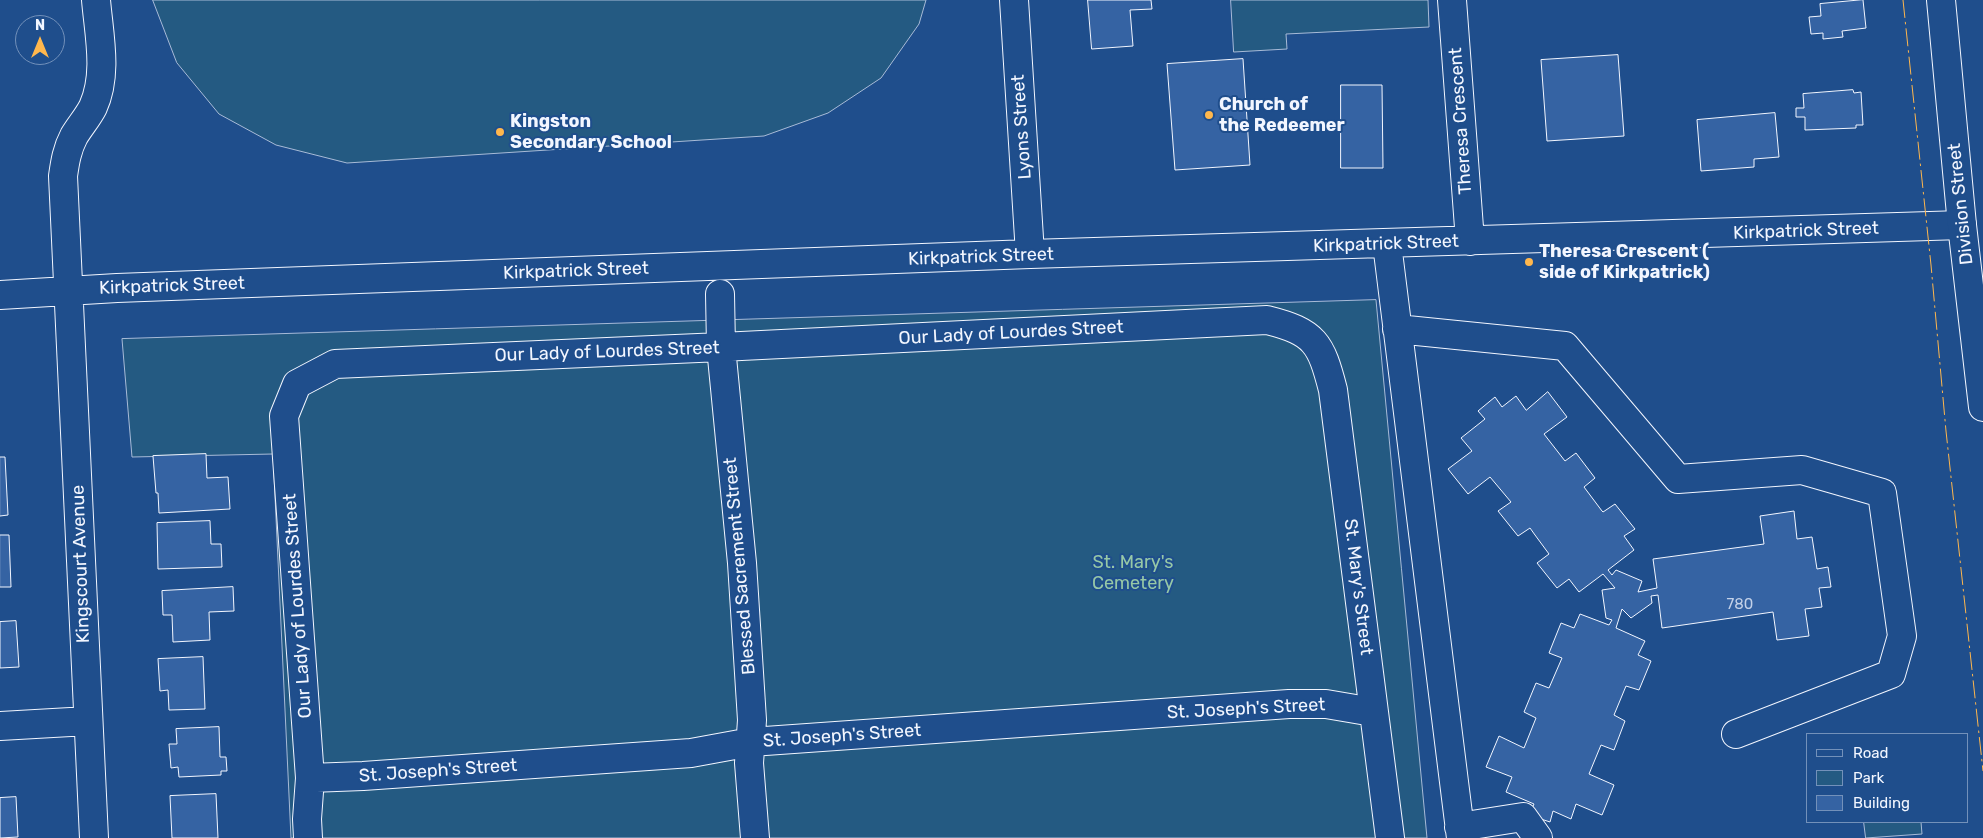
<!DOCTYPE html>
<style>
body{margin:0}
#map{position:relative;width:1983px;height:838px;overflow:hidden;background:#1f4e8c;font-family:Rubik,sans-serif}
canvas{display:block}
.legend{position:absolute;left:1806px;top:733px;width:162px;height:90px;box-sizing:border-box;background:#1f4e8c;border:1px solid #7391ba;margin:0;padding:6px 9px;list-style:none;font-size:15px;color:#f2f6ff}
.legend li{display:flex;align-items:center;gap:10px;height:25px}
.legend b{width:25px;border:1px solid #7391ba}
.north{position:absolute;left:15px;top:15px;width:50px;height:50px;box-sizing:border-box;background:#1f4e8c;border:1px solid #7391ba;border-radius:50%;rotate:0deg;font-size:14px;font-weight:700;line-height:20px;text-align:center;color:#f2f6ff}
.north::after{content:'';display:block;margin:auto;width:18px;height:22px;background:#ffb74d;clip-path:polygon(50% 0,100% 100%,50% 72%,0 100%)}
</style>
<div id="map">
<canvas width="1983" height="838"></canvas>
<ul class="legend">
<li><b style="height:6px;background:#1f4e8c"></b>Road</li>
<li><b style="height:14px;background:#245a82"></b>Park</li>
<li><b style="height:14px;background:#3563a3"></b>Building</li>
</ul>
<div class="north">N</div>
</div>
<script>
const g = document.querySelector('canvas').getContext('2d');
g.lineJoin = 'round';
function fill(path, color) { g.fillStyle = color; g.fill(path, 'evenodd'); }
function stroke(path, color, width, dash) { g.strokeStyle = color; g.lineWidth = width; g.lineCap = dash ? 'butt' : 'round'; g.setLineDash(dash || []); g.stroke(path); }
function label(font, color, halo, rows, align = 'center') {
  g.font = font + ' Rubik,sans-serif'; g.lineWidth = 4; g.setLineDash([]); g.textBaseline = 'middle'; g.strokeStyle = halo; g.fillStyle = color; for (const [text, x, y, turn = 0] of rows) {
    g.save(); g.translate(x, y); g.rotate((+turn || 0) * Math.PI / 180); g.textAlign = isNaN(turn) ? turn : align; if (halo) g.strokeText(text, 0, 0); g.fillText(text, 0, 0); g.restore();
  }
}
const green = new Path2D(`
 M153 0H926L919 24 881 78 828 113 764 136 347 163 276 145 219 114 177 63Z
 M1231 0H1428L1429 27 1286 34 1287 49 1234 52Z
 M1376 300 1427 838H291L273 454 132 457 122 339Z
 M1864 822H1921L1922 834 1866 838Z`);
fill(green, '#245a82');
stroke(green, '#a8bbd7', 1);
const building = new Path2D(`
 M1088 0H1151L1152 9 1130 10 1133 46 1092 49Z
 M1863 0 1866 28 1842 31 1843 37 1823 39V33L1811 34 1809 17 1821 16 1820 4Z
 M1618 55 1624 136 1547 141 1541 60Z
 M1243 59 1250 165 1175 170 1167 64Z
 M1341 85H1382L1383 168H1341Z
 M1853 90 1854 93 1861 92 1863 125H1856V128L1805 130V117H1796V108H1804L1803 94Z
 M1775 113 1779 157 1754 159V167L1701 171 1697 120Z
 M1548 392 1567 417 1544 434 1565 461 1576 453 1595 478 1584 487 1602 511 1603 512 1615 504 1635 529 1624 536 1634 550 1608 570 1612 575 1616 570 1642 581 1638 592 1657 588 1653 559 1764 544 1760 516 1794 511 1797 539 1812 537 1817 569 1828 567 1831 587 1819 588 1822 607 1805 609 1809 636 1777 640 1773 612 1662 628 1658 595 1651 596 1652 603 1631 618 1622 609 1616 628 1645 641 1638 655 1651 661 1639 690 1626 686 1614 715 1625 721 1614 750 1601 745 1589 774 1614 785 1602 815 1576 804 1571 819 1553 811 1550 822 1529 815 1534 804 1506 792 1512 777 1486 767 1499 736 1524 748 1536 718 1524 712 1536 683 1549 688 1562 658 1549 653 1561 623 1574 628 1580 614 1609 625 1612 620 1606 618 1602 590 1615 588 1603 574 1579 592 1569 579 1557 588 1537 563 1549 554 1535 535 1530 528 1518 536 1498 511 1511 502 1490 477 1468 494 1448 469 1472 451 1461 438 1485 419 1478 411 1495 397 1502 407 1516 396 1526 410Z
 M206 454 207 478 228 477 230 509 159 513 158 493H156L153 456Z
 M0 457H5L8 515 0 516Z
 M210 521 211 544H221L222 567 158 569 157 523Z
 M0 535H9L11 587H0Z
 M233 587 234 611 209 612 210 640 173 642 172 615H163L162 591Z
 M16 621 19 667 0 668V622Z
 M203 657 205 709 169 710 168 690 160 691 158 659Z
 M219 727 220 757H226L227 771H221V775L179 777 178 767 171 768 169 744H177L176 729Z
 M216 794 218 838H172L170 796Z
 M16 797 18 837 0 838V798Z`);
fill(building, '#3563a3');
stroke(building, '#f2f6ff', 1);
const minor = new Path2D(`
 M1014 0 1030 254
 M1452 0 1470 241
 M1387 244 1461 838
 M720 294 721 347 742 563 752 720 749 763 755 838
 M0 295 117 288 1030 254 1962 225
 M1397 329 1565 346 1678 479 1802 470 1882 493 1902 636 1891 674 1736 734
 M0 726 88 721
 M310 778 363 776 691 753 751 742 1289 704H1326L1373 712
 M1459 827 1523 817 1538 838
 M94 838 63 176C65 162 67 149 74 136 80 126 88 117 93 107 108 74 99 35 96 0
 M308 838 307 819 310 778 284 416 297 384 335 364 721 347 1267 320C1315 332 1321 343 1333 390L1390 838`);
const major = new Path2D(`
 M1941 0 1962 225 1983 407`);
stroke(minor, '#f2f6ff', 30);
stroke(major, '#f2f6ff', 30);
stroke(minor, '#1f4e8c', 28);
stroke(major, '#1f4e8c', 28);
stroke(new Path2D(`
 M1903 0 1931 265 1946 431 1983 771`), '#ffb74d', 1, [18, 4, 2.5, 4]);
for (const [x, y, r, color] of [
 [1209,115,5,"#ffb74d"],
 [500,132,5,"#ffb74d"],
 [1529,262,5,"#ffb74d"]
]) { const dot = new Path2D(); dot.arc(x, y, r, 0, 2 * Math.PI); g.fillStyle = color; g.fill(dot); stroke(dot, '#1f4e8c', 2); }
label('15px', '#c3d1e8', null, [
 ["780",1740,605]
]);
label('bold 18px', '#f2f6ff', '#1f4e8c', [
 ["Church of",1219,105],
 ["the Redeemer",1219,126],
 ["Kingston",510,122],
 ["Secondary School",510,143],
 ["Theresa Crescent (",1539,252],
 ["side of Kirkpatrick)",1539,273]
], 'left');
label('18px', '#f2f6ff', '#1f4e8c', [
 ["Theresa Crescent",1461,121,-94],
 ["Lyons Street",1022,127,-94],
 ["Division Street",1961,204,-96],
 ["Kirkpatrick Street",1806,231,-2],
 ["Kirkpatrick Street",1386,244,-2],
 ["Kirkpatrick Street",981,257,-2],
 ["Kirkpatrick Street",576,271,-2],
 ["Kirkpatrick Street",172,286,-2],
 ["Our Lady of Lourdes Street",1011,333,-3],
 ["Our Lady of Lourdes Street",607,352,-2],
 ["Kingscourt Avenue",81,564,-92],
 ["Blessed Sacrement Street",740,566,-95],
 ["St. Mary's Street",1358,587,83],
 ["Our Lady of Lourdes Street",298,606,-94],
 ["St. Joseph's Street",1246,709,-3],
 ["St. Joseph's Street",842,736,-4],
 ["St. Joseph's Street",438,771,-4]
]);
label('18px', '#97c8a6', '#1f4e8c', [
 ["St. Mary's",1133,563],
 ["Cemetery",1133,584]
]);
</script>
